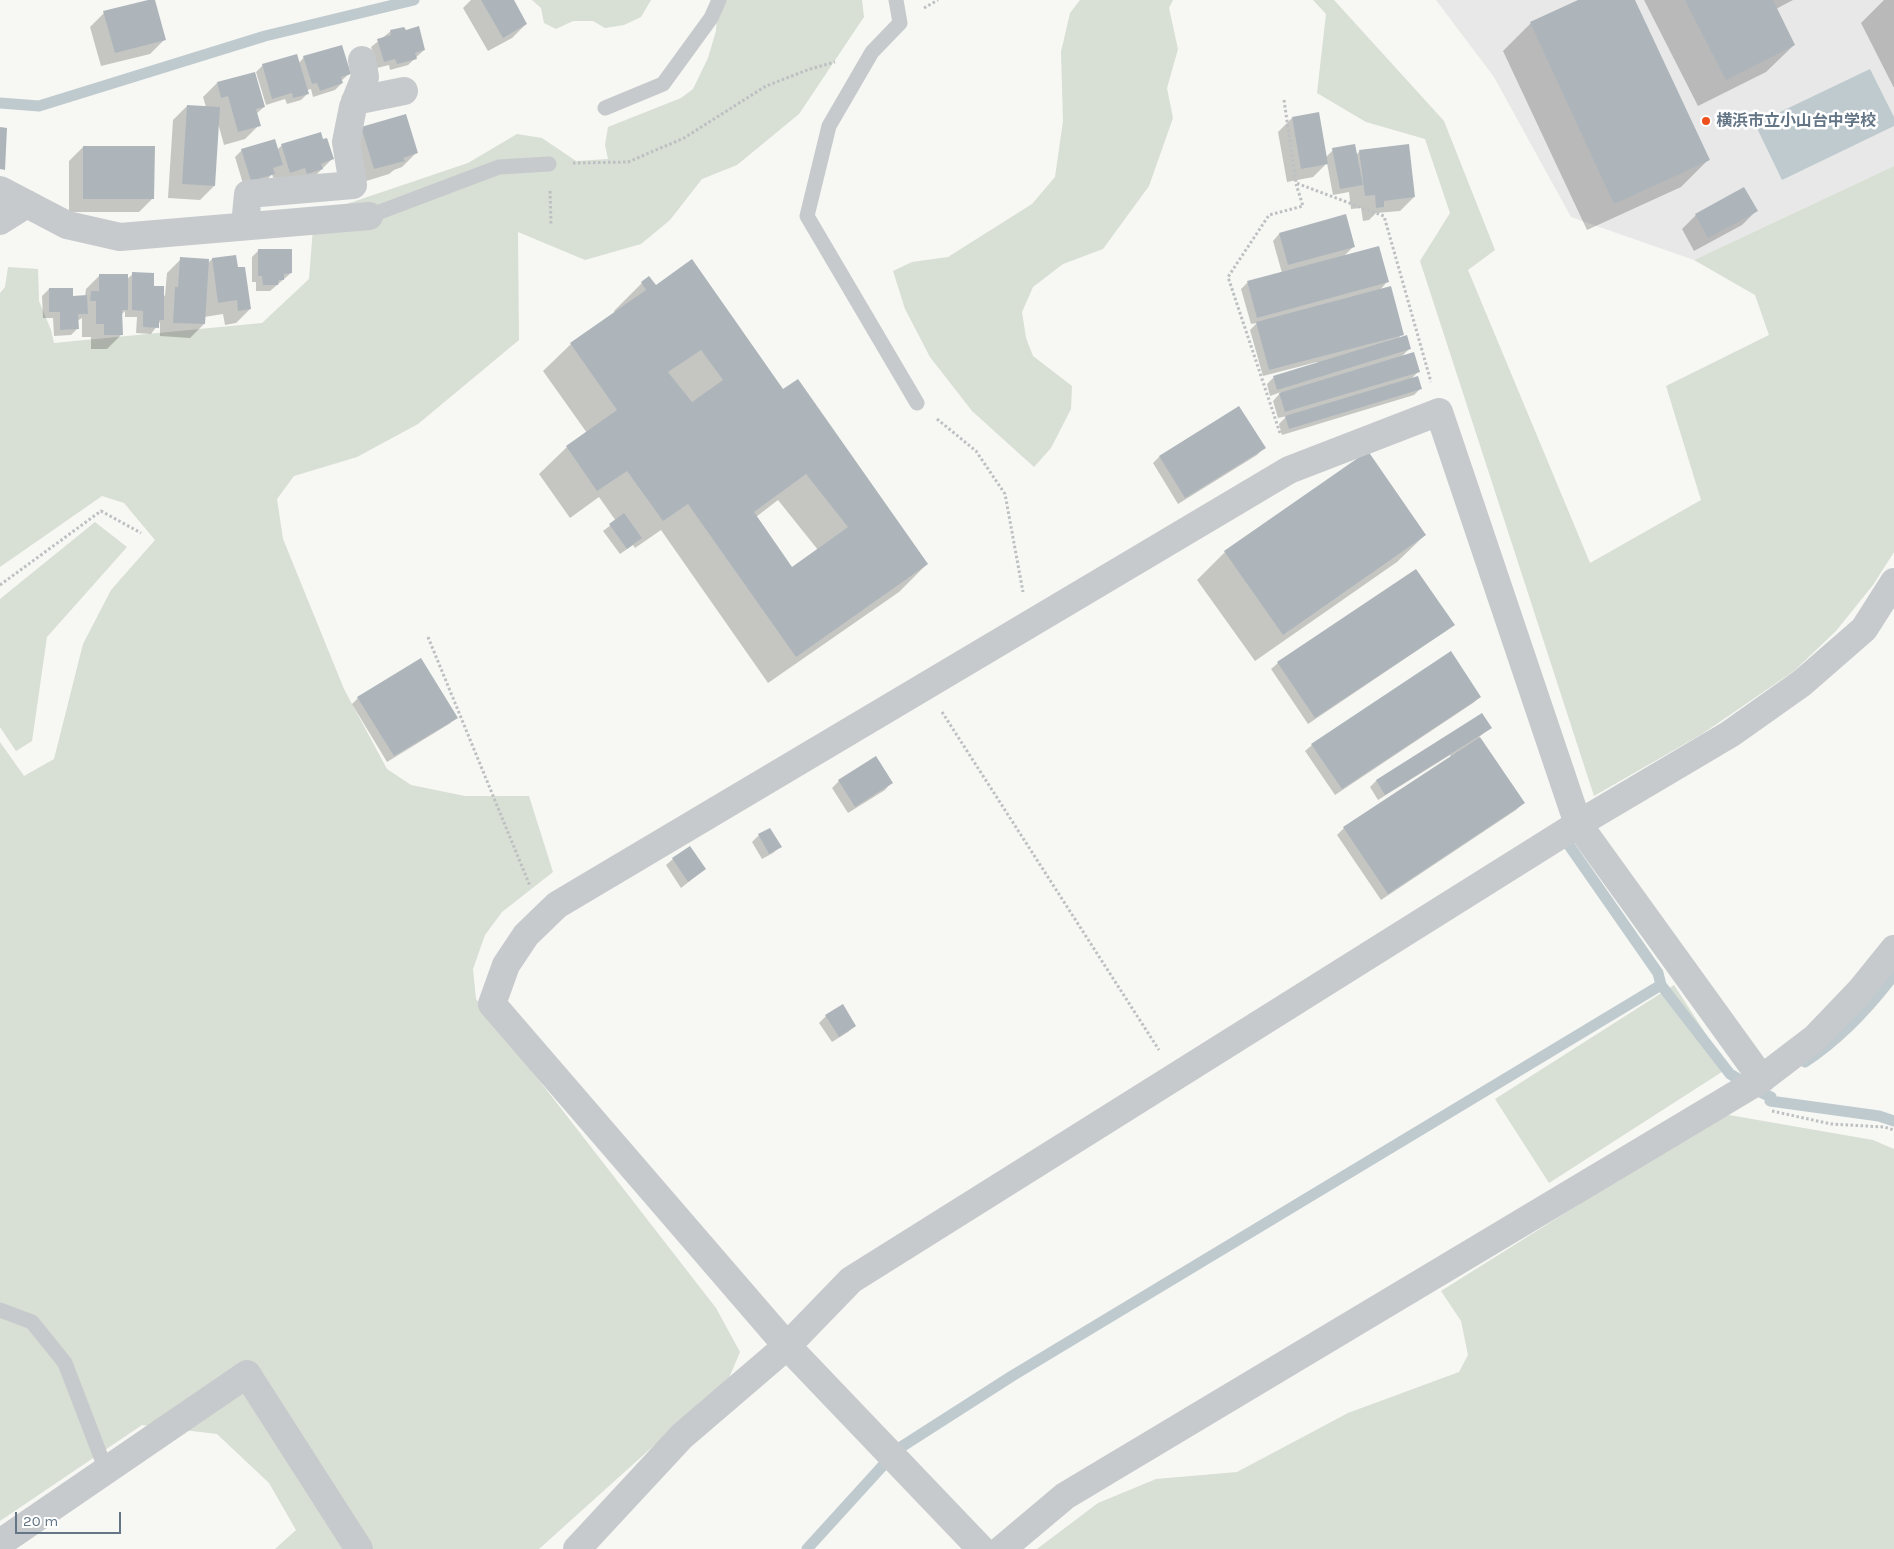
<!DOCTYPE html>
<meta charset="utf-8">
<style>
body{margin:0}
#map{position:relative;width:1894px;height:1549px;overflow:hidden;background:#f7f7f3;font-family:Karla,sans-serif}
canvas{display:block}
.scale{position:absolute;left:15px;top:1512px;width:106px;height:22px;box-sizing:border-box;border:2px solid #647686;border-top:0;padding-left:6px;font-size:15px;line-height:18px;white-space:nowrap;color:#647686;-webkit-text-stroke:4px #fff;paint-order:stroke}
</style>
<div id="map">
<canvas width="1894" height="1549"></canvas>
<div class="scale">20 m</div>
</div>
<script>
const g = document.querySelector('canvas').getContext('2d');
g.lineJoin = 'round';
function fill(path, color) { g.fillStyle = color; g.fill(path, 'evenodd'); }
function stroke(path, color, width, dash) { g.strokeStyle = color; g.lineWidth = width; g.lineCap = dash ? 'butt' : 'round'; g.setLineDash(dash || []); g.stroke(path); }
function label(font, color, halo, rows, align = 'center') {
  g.font = font + ' Karla,"Noto Sans JP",sans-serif'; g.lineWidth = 5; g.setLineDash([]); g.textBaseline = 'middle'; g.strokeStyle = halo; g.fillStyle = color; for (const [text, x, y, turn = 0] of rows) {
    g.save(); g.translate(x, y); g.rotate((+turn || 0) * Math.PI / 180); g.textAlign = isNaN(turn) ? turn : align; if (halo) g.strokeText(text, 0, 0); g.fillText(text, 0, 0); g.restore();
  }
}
fill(new Path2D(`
 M1436 0H1894V166L1694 260 1571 217 1494 77Z`), '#e7e8e7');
fill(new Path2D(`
 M532 0H651L641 17 624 25 605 28 593 21H573L556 29 544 23 541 8Z
 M718 0H862L864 17 799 114 737 165 702 179 670 220 641 244 585 260 518 232 519 340 418 424 357 457 294 476 277 499 283 539 344 689 387 769 411 785 465 796H529L553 872 502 912 485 935 473 969 476 999 716 1308 740 1352 729 1378 539 1549H275L296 1530 269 1483 217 1434 142 1425 0 1521V742L24 776 54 759 83 644 111 590 155 540 124 503 102 496 0 567V293L5 287 8 267 38 269 39 301 51 330 54 343 262 323 309 279 314 215 468 163 517 134 542 138 576 161 608 159 605 145 608 127 681 98 693 89 708 58 716 31Z
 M1080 0H1173L1169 8 1178 49 1167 88 1173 118 1149 186 1103 249 1063 264 1033 287 1022 312 1026 338 1033 356 1072 386 1071 409 1051 448 1034 467 972 411 930 357 905 309 893 271 912 262 948 257 1032 204 1055 177 1063 121 1061 52 1070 13Z
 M1313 0H1334L1444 121 1495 250 1468 270 1590 563 1701 500 1666 386 1769 335 1755 295 1694 260 1894 166V552L1873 585 1836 631 1794 671 1702 734 1594 796 1420 261 1450 213 1425 139 1366 122 1317 93 1326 14Z
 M95 522 127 547 47 637 32 741 16 751 0 727V599Z
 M1674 985 1728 1068 1549 1183 1495 1099Z
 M1723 1114 1873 1140 1894 1149V1549H1037L1098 1503 1156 1479 1237 1472 1348 1413 1459 1372 1468 1355 1461 1321 1441 1291Z`), '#d8dfd4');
fill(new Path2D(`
 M1870 69 1894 117V126L1782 180 1755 124Z`), '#bfcacf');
fill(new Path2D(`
 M154 0 164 40 150 54 101 66 90 27 104 13Z
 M471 0H512L526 24 512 38 488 51 463 8Z
 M1581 0H1634L1708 160 1681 187 1587 230 1503 51 1531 23Z
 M1644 0H1793L1776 9 1794 45 1766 72 1698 106Z
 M1884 0H1894V88L1861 23Z
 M391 31 424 50 408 65 390 70 389 65 377 68 371 47Z
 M304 57 349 74 341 81 342 83 335 90 313 97 311 89 307 90 308 93 301 100 287 104 285 99 266 105 256 72 263 65 299 63Z
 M254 73 264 107 256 114 259 125 245 139 224 145 218 123 214 186 200 200 168 198 173 120 187 106 206 107 203 97 217 83Z
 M1292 118 1326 157 1333 150 1356 155 1360 151 1414 197 1400 211 1376 213 1369 220 1363 221 1361 208 1351 209 1349 192 1333 195 1327 163 1313 177 1287 182 1278 132Z
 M362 128 416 153 402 167 394 170 389 174 360 183 348 142Z
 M281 146 332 159 308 183 276 186 272 174 267 180 244 187 235 157 242 150H277Z
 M83 147 153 198 139 212H69V161Z
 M1756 211 1742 225 1694 251 1682 229 1696 215Z
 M1345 216 1354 246 1344 256 1387 282 1379 291 1402 334 1397 340 1410 348 1401 357 1418 372 1410 380 1421 388 1414 395 1282 435 1279 424 1287 416 1278 418 1273 401 1281 392 1270 396 1267 384 1273 378 1318 364 1317 362 1263 376 1250 330 1257 323 1251 324 1241 289 1247 283 1282 273 1273 241 1279 234Z
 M259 250 291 273 270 291H256V282H252V257Z
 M181 259 207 264 212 259 237 269 250 309 236 323 225 325 223 314 204 317V324L190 338 160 336V322L151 334 136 333 137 317H125V311L121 315V335L107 349H91V337H82V318L77 321V329L71 335 54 336 53 318H43L42 296 49 289 72 297H85L86 289 100 275 127 279 133 274 165 296 167 273Z
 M649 278 655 286 783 391 927 564 899 592 768 683 661 530 635 548 633 545 620 554 603 531 616 521 599 497 570 518 539 474 567 447 587 433 543 371 571 344 615 313 614 311 642 283ZM778 500 818 550 792 568 756 517Z
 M1239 408 1264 448 1257 455 1178 504 1153 463 1159 457Z
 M1368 453 1425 535 1397 562 1255 661 1197 580 1225 552Z
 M1453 625 1446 631 1308 724 1271 669 1278 663Z
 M1480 697 1473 703 1335 795 1305 751 1312 745Z
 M358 698 456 718 449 724 387 762 352 704Z
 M1490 728 1479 737 1523 803 1516 810 1381 900 1337 835 1344 828 1451 757 1450 755 1378 800 1370 787 1376 781Z
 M839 781 891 783 885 790 848 813 832 788Z
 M759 835 780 847 773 853 762 859 752 842Z
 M673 859 705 869 681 888 666 865Z
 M826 1016 855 1026 848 1032 832 1042 819 1023Z`), '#0003');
stroke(new Path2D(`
 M0 103 39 106 265 36 414 0
 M1566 841 1658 973 1661 985 1730 1074 1749 1085
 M1805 1062C1840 1039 1869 1008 1894 975
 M1760 1092 1771 1097 1770 1101 1879 1116 1894 1121
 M807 1549 898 1449 1012 1376 1661 985`), '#bfcacf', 11);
fill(new Path2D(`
 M148 0H155L166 40 115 53 103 11Z
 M481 0H514L527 24 503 38Z
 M1578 0H1635L1710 160 1614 204 1530 22Z
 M1685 0H1773L1795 45 1726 80Z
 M419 26 425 50 415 53 417 59 397 64 395 59 384 62 377 39 391 35 390 30 404 27 406 30Z
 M342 45 351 74 341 77 343 83 320 91 317 83 312 84 303 56Z
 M297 54 309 94 293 98 292 93 272 99 262 64Z
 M255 72 265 107 256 109 261 126 238 132 228 96 221 98 217 82Z
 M187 105 220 107 215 186 182 184Z
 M1319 112 1328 164 1301 169 1292 117Z
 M406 114 418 153 403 158 405 161 374 169 361 127Z
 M0 127 7 128 5 170 0 169Z
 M321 132 323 139 327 138 334 159 321 164 323 169 307 174 305 168 290 173 281 144Z
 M275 139 283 165 273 168 275 174 251 181 241 149Z
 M1355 144 1363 185 1340 189 1332 148Z
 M1409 144 1415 197 1384 201V207L1376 208 1375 195 1365 196 1359 150Z
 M83 146H155L154 199H83Z
 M1744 187 1758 211 1708 238 1695 214Z
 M1346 214 1355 247 1288 265 1279 233Z
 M1379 246 1389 282 1257 318 1247 281Z
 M258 249H292V273L284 274V280H279L278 285H263L262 276H258Z
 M236 255 238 267H245L251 309 238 311 237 300 218 303 212 258Z
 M180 257 209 259 205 324 173 323 175 287H178Z
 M692 259 783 389 798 379 928 564 796 657 688 504 663 521 627 471 597 491 566 446 617 410 570 343 646 290 641 282 649 276 656 285ZM701 350 723 380 692 402 668 372ZM806 474 848 527 792 567 754 512Z
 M132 272 154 273V286H164V320H159V328L143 327V311L132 310Z
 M99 274H128V310H122L123 335H104V324H96V301H90L91 291H99Z
 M1391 286 1404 335 1269 370 1256 322Z
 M49 288H73V296L87 295 88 314H78L79 329 60 330V312H49Z
 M1407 335 1411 349 1277 390 1273 376Z
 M1414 352 1420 372 1285 412 1279 393Z
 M1418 376 1422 389 1289 429 1285 416Z
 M1239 406 1266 448 1185 498 1159 456Z
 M1368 451 1426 535 1283 635 1224 551Z
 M624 513 642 538 627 549 609 524Z
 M1416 569 1455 625 1315 718 1277 662Z
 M1451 651 1481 697 1342 789 1311 744Z
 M421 658 458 718 394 756 357 697Z
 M1482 713 1492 728 1385 795 1376 780Z
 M1480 737 1525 803 1388 894 1343 827Z
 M876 756 893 783 855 807 838 780Z
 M770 828 782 847 769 854 758 834Z
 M690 846 706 869 688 882 672 858Z
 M843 1004 856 1026 839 1037 825 1015Z`), '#adb5bb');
stroke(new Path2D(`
 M924 8 938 0
 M1284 100 1296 183 1384 216 1431 382
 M573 163 628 162 684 138 766 86 810 69 835 62
 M550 191 551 224
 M937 419 976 451 1005 494 1023 592
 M1280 433 1228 277 1269 215 1303 206 1296 184
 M0 585 101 511 141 533
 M428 637 530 886
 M942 712 1159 1050
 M1772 1111 1831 1124 1884 1127 1894 1130`), '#bdc0c2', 3, [2.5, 2.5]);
stroke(new Path2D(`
 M896 0 900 23 872 52 829 126 807 216 917 403
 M605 108 663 84 711 18 719 0
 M369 216 499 167 549 164
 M0 1310 32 1322 65 1363 106 1470`), '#c6cacd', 15);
stroke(new Path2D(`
 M355 101 404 91
 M0 190 67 225 120 237 369 216
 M0 221 27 204
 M245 225 248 194 353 185 346 142 353 107 365 77 362 60
 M0 1543 247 1374 359 1549
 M577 1549 682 1436 787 1346 851 1280 1578 824 1730 734 1802 683 1864 629 1894 582
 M981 1549 787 1346 492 1004 506 965 526 935 557 905 1289 470 1439 412 1578 824 1762 1079
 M1002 1549 1065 1496 1760 1080 1815 1038 1860 991 1894 949`), '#c6cacd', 28);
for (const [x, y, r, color] of [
 [1706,121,5,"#ee501c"]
]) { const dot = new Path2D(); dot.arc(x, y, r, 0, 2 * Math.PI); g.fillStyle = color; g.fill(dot); stroke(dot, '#fff', 2); }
label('bold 16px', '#647686', '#fff', [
 ["横浜市立小山台中学校",1716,121]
], 'left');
</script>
